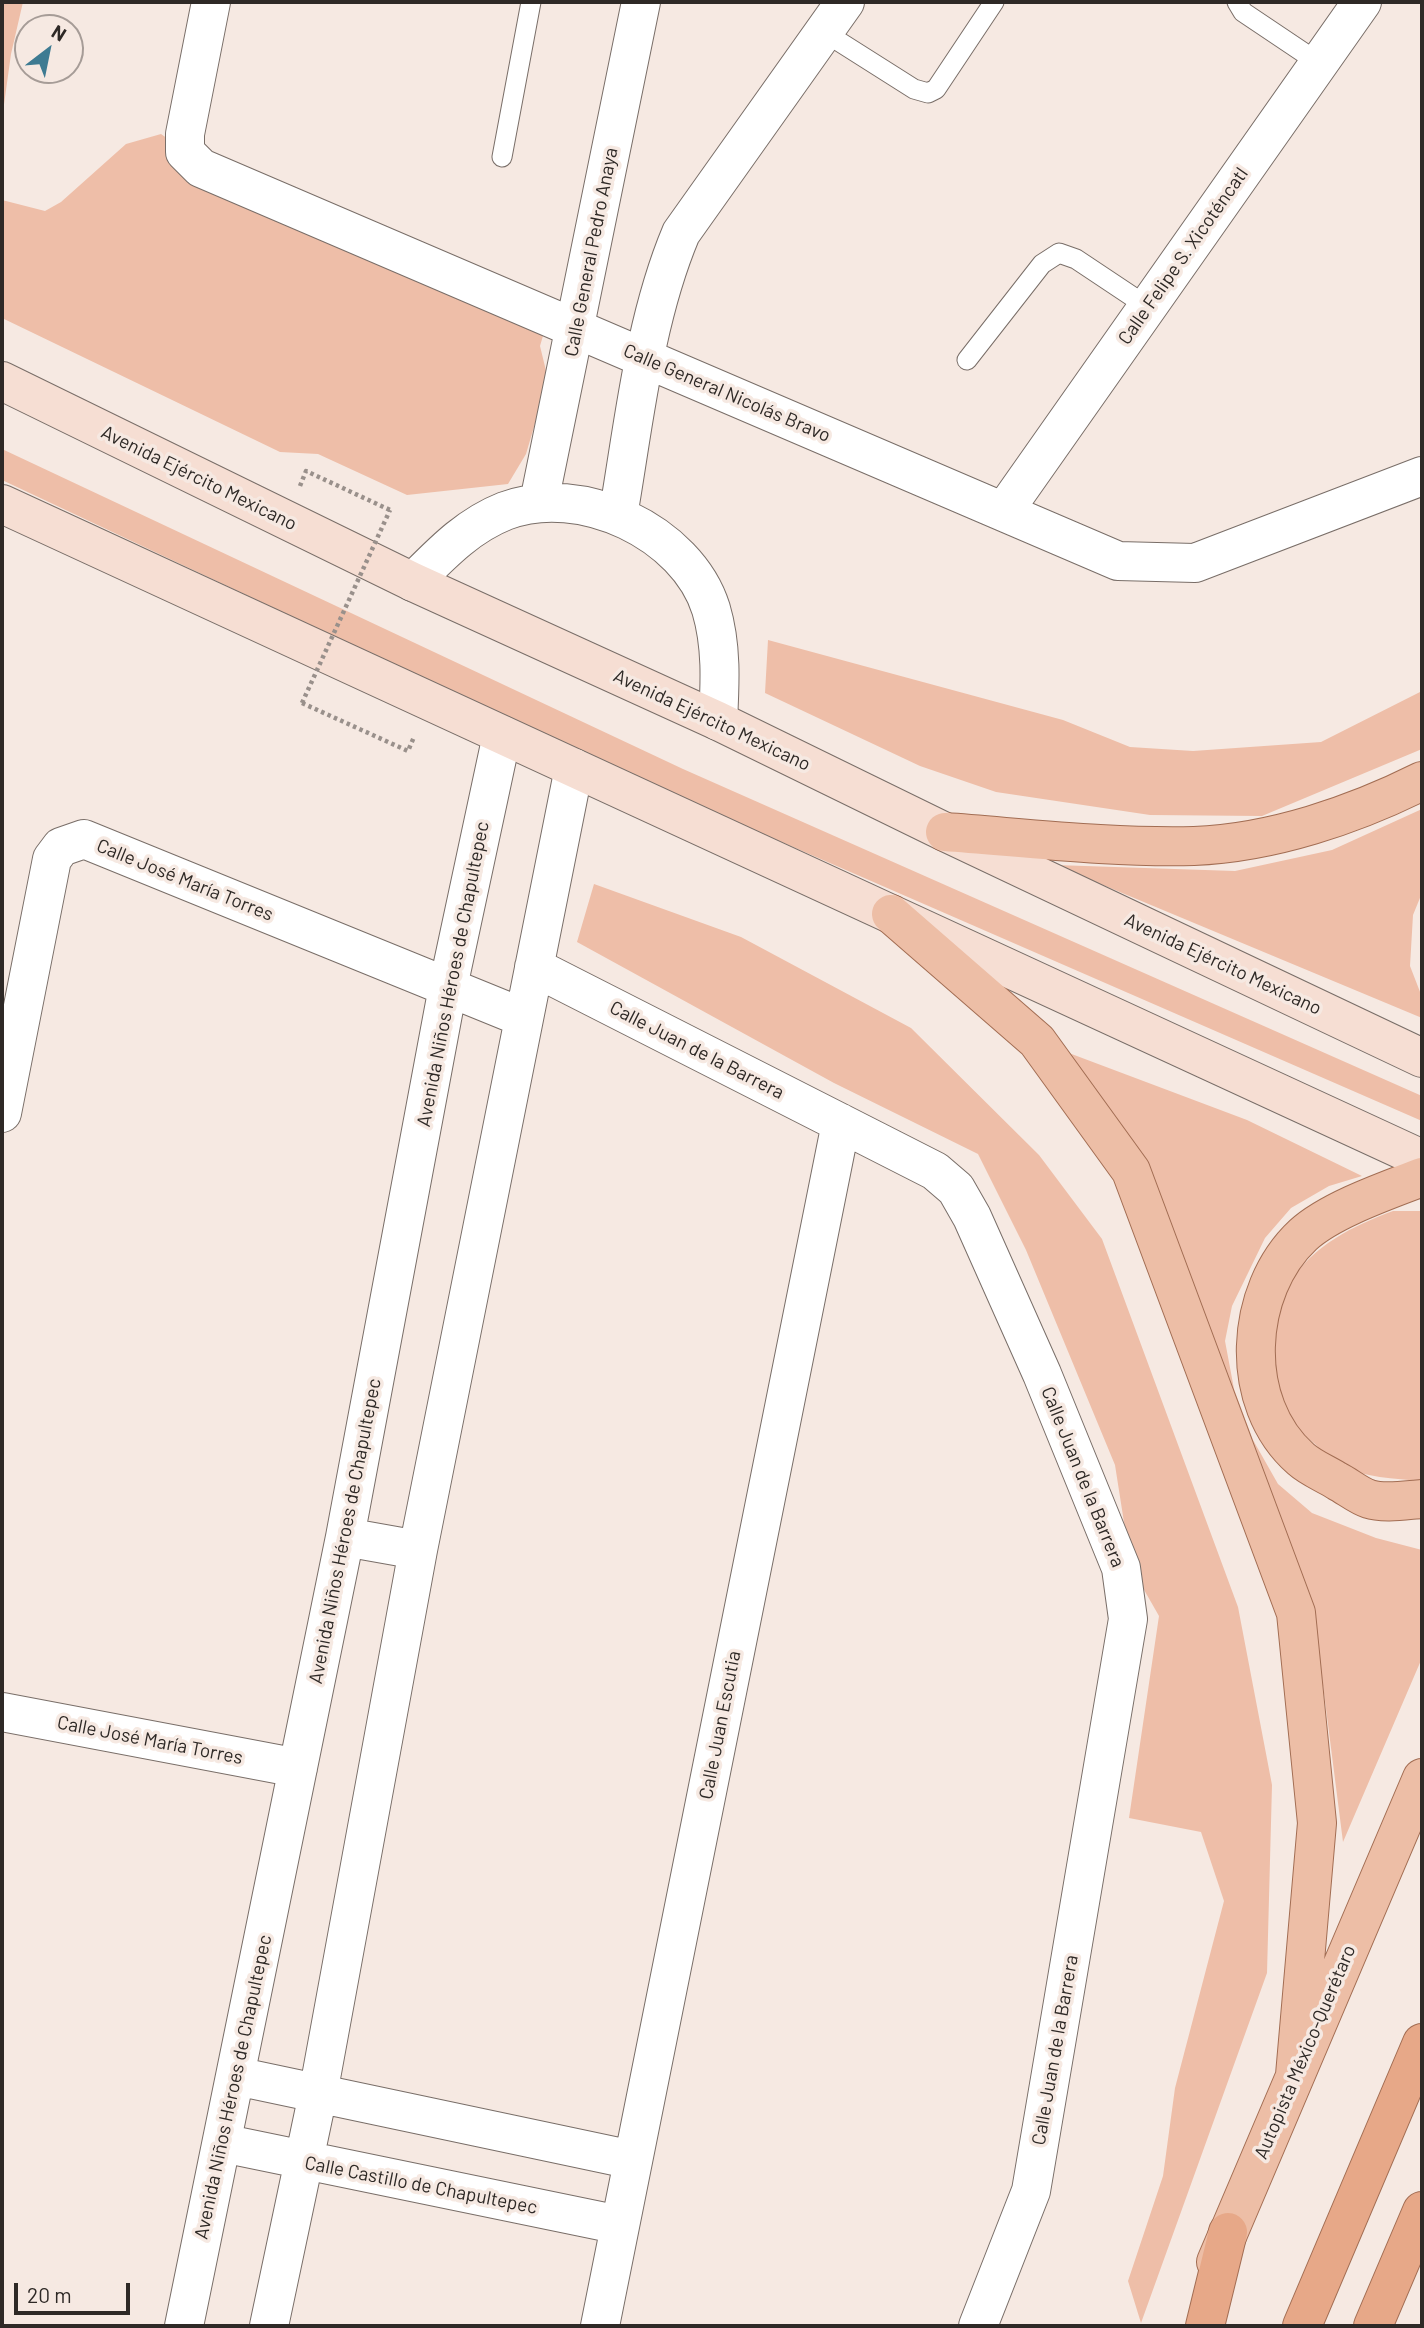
<!DOCTYPE html>
<meta charset="utf-8">
<style>
body{margin:0}
#map{position:relative;width:1424px;height:2328px;overflow:hidden;background:#f6e9e2;font-family:Barlow,sans-serif}
canvas{display:block}
.frame{position:absolute;inset:0;border:4px solid #2e2926;pointer-events:none}
.north{position:absolute;left:14px;top:14px;width:70px;height:70px;box-sizing:border-box;background:#f6e9e2;border:2px solid #a69c97;border-radius:50%;rotate:32deg;font-size:19px;font-weight:700;line-height:28px;text-align:center;color:#2e2926}
.north::after{content:'';display:block;margin:auto;width:24px;height:32px;background:#3e7b92;clip-path:polygon(50% 0,100% 100%,50% 72%,0 100%)}
.scale{position:absolute;left:14px;top:2283px;width:116px;height:32px;box-sizing:border-box;border:4px solid #2e2926;border-top:0;padding-left:9px;font-size:21px;line-height:24px;white-space:nowrap;color:#2e2926;-webkit-text-stroke:5px #f6e9e2;paint-order:stroke}
</style>
<div id="map">
<canvas width="1424" height="2328"></canvas>
<div class="frame"></div>
<div class="north">N</div>
<div class="scale">20 m</div>
</div>
<script>
const g = document.querySelector('canvas').getContext('2d');
g.lineJoin = 'round';
function fill(path, color) { g.fillStyle = color; g.fill(path, 'evenodd'); }
function stroke(path, color, width, dash) { g.strokeStyle = color; g.lineWidth = width; g.lineCap = dash ? 'butt' : 'round'; g.setLineDash(dash || []); g.stroke(path); }
function label(font, color, halo, rows, align = 'center') {
  g.font = font + ' Barlow,sans-serif'; g.lineWidth = 7; g.setLineDash([]); g.textBaseline = 'middle'; g.strokeStyle = halo; g.fillStyle = color; for (const [text, x, y, turn = 0] of rows) {
    g.save(); g.translate(x, y); g.rotate((+turn || 0) * Math.PI / 180); g.textAlign = isNaN(turn) ? turn : align; if (halo) g.strokeText(text, 0, 0); g.fillText(text, 0, 0); g.restore();
  }
}
fill(new Path2D(`
 M2 2H23L11 54 2 119Z
 M161 134 204 164 550 312 540 346 548 379 526 454 508 484 407 495 318 454 280 452 2 318V200L45 211 61 202 126 144Z
 M2 449 683 769 1422 1096V1121L637 779 2 480Z
 M768 640 1063 720 1130 747 1193 751 1321 742 1422 691V749L1262 816 1150 815 996 792 920 766 765 693Z
 M1422 809V893L1413 915 1410 966 1422 997V1018L1055 865 1235 871 1332 850Z
 M594 884 741 937 911 1028 1039 1155 1102 1239 1238 1607 1272 1785 1267 1973 1141 2323 1128 2281 1163 2176 1175 2088 1224 1901 1201 1832 1129 1818 1159 1616 1131 1567 1115 1465 1026 1250 978 1154 834 1083 577 942Z
 M1037 1041 1247 1120 1362 1176 1329 1186 1291 1208 1265 1238 1232 1306 1225 1341 1234 1389 1253 1440 1278 1484 1312 1513 1376 1538 1422 1550V1658L1343 1842 1313 1607 1192 1294Z
 M1393 1211H1422V1481C1394 1479 1365 1477 1338 1466 1330 1462 1322 1451 1315 1444 1308 1438 1301 1433 1296 1426 1266 1391 1267 1322 1290 1283 1313 1245 1353 1226 1393 1211Z`), '#eebea8');
const service = new Path2D(`
 M1237 2 1243 12 1319 63
 M824 32 914 89 928 93 936 89 994 2
 M502 157 531 2
 M967 360 1042 264 1059 253 1076 259 1148 307`);
const minor = new Path2D(`
 M211 2 185 134V152L201 168 1118 561 1195 563 1422 476
 M539 502 641 2
 M1004 511 1362 2
 M618 516C634 423 644 321 681 233L845 2
 M413 582C441 554 467 526 505 511 580 482 687 532 711 609 722 646 720 683 718 721
 M534 967 935 1171 956 1189 972 1217 1042 1374 1121 1568 1128 1619 1031 2191 978 2326
 M2 1113 52 859 61 847 84 839 524 1018
 M345 1537 418 1550
 M2 1712 298 1768
 M236 2076 633 2160
 M222 2143 620 2225
 M184 2326 345 1537 448 987 502 735
 M269 2326 318 2094 418 1550 574 768
 M600 2326 841 1123`);
const secondary = new Path2D(`
 M2 381 413 582 718 721 945 832 1422 1058
 M2 504 1422 1159`);
const primary = new Path2D(`
 M945 832C1027 838 1112 848 1194 846 1272 843 1354 815 1422 781
 M891 914 1037 1041 1131 1171 1296 1613 1317 1823 1295 2075
 M1422 1177C1388 1190 1330 1210 1303 1235 1244 1290 1237 1403 1301 1459 1311 1468 1326 1474 1337 1481 1347 1486 1359 1496 1369 1499 1384 1504 1407 1500 1422 1499
 M1216 2262 1422 1778`);
const trunk = new Path2D(`
 M1205 2326 1228 2232
 M1302 2326 1422 2043
 M1373 2326 1422 2211`);
stroke(service, '#796e68', 21);
stroke(minor, '#796e68', 40);
stroke(secondary, '#796e68', 40);
stroke(primary, '#a26d53', 40);
stroke(trunk, '#a26d53', 40);
stroke(new Path2D(`
 M300 486 306 471 390 510
 M302 703 408 751 414 737`), '#99908b', 4.5, [3.5, 3.5]);
stroke(service, '#fff', 19);
stroke(minor, '#fff', 38);
stroke(secondary, '#f6ded3', 38);
stroke(primary, '#edbea6', 38);
stroke(trunk, '#e7a888', 38);
stroke(new Path2D(`
 M302 703 390 510`), '#99908b', 4.5, [3.5, 3.5]);
label('19px', '#2e2926', '#f6e9e2', [
 ["Calle General Pedro Anaya",591,252,-79],
 ["Calle Felipe S. Xicoténcatl",1183,256,-55],
 ["Calle General Nicolás Bravo",727,393,23],
 ["Avenida Ejército Mexicano",199,478,26],
 ["Avenida Ejército Mexicano",712,720,25],
 ["Calle José María Torres",185,880,22],
 ["Avenida Ejército Mexicano",1223,964,25],
 ["Avenida Niños Héroes de Chapultepec",453,974,-79],
 ["Calle Juan de la Barrera",697,1050,27],
 ["Calle Juan de la Barrera",1083,1477,68],
 ["Avenida Niños Héroes de Chapultepec",345,1531,-79],
 ["Calle Juan Escutia",720,1725,-79],
 ["Calle José María Torres",150,1740,11],
 ["Calle Juan de la Barrera",1055,2050,-80],
 ["Autopista México-Querétaro",1305,2052,-67],
 ["Avenida Niños Héroes de Chapultepec",233,2087,-78],
 ["Calle Castillo de Chapultepec",421,2185,11]
]);
</script>
